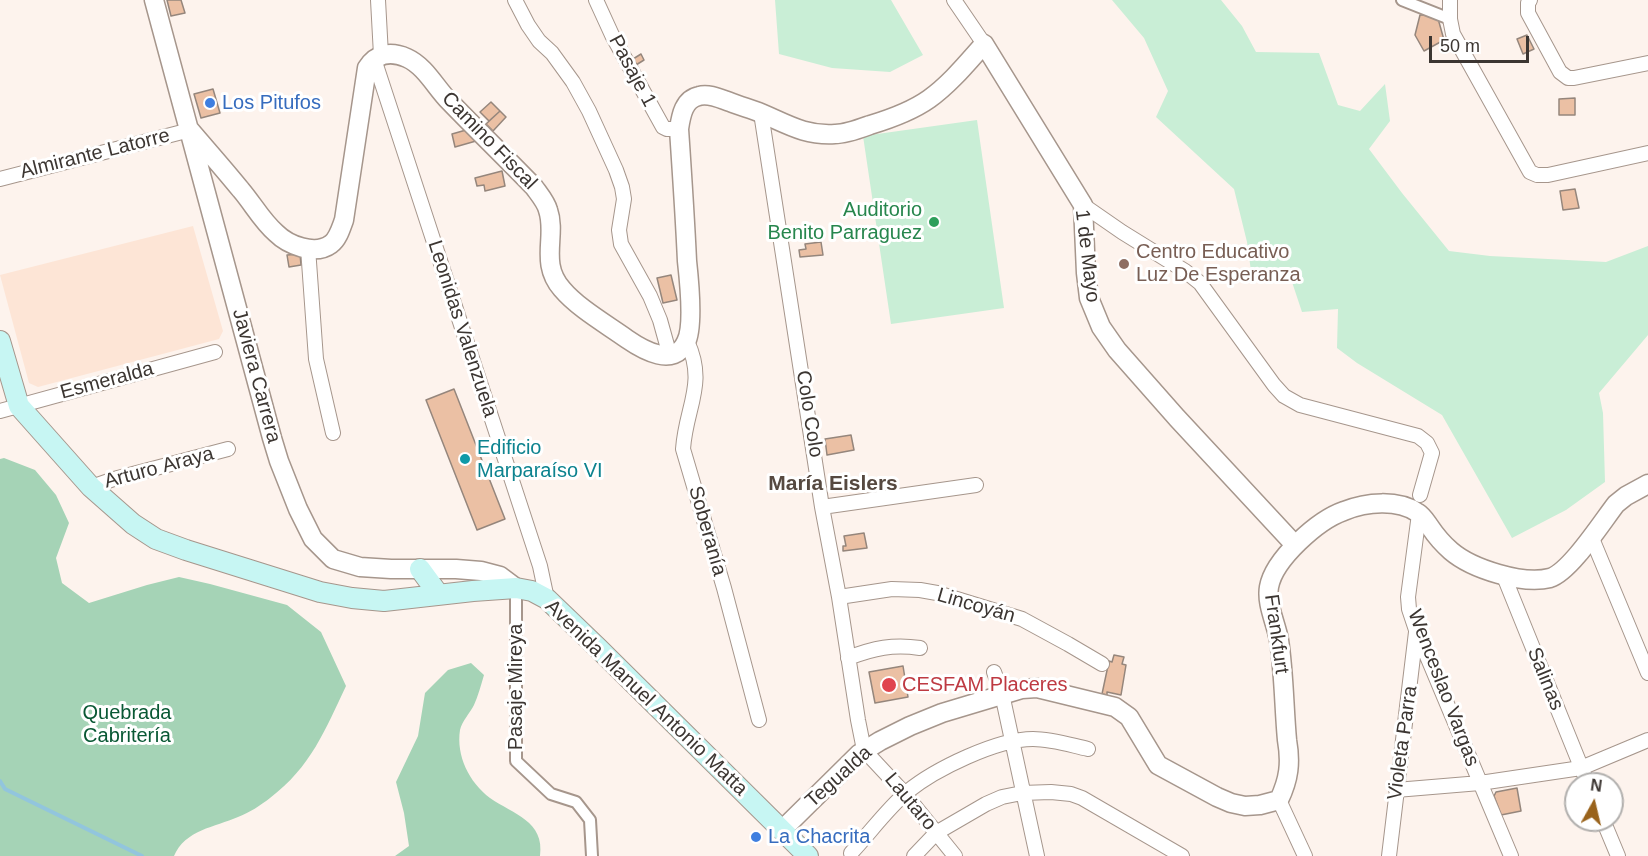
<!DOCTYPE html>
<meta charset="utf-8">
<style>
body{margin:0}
#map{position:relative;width:1648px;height:856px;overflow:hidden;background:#fdf3ed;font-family:Arial,sans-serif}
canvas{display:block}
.north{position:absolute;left:1564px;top:772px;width:60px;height:60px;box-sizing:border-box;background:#fff;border:2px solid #b1afad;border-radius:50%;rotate:8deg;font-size:16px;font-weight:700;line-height:24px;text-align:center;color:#3c3632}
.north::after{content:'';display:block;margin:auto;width:21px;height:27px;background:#99631c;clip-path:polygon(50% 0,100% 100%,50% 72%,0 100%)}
.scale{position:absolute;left:1429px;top:36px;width:100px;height:27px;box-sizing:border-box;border:3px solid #3c3632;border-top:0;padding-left:8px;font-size:18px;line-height:21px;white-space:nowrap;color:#3c3632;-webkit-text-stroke:4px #fff;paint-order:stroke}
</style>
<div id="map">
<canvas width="1648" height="856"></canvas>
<div class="north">N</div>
<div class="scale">50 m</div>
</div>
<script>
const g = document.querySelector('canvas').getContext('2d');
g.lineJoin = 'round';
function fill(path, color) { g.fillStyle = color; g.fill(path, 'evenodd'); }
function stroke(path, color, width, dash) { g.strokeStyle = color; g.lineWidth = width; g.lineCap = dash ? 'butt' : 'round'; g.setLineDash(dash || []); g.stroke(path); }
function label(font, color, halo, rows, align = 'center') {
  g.font = font + ' Arial,sans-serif'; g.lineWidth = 6; g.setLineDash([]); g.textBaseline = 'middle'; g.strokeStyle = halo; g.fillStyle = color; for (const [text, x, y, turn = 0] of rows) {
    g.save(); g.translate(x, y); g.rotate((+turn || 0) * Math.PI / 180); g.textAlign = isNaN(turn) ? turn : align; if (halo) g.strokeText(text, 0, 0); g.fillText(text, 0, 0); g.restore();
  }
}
fill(new Path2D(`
 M193 226 223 331 219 339 38 387 29 383 0 275Z`), '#fde5d6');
fill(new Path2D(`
 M775 0H891L923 55 890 72 832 68 779 54Z
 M1112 0H1221L1242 26 1256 52 1319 53 1338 105 1360 111 1385 84 1390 121 1369 149 1402 193 1449 251 1490 256 1606 262 1648 246V335L1599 393 1603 413 1605 482 1566 510 1512 538 1442 415 1357 363 1337 348 1338 309 1302 312 1292 282 1251 271 1247 242 1234 189 1156 117 1168 91 1144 38Z
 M977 120 1004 308 891 324 863 136Z`), '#c9eed6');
fill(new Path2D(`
 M4 458 35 470 56 495 69 523 56 558 62 583 89 603 147 585 179 577 210 584 287 605 321 632 346 686C325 730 311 767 270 798 261 805 249 813 238 817 215 827 185 830 174 856H0V459Z
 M471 663 484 675C481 685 478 696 474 705 470 713 462 721 460 730 456 756 469 782 490 798 513 814 545 821 540 856H395L409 846 404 813 396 782 418 736 425 693 448 670Z`), '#a5d3b6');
stroke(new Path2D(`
 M0 781 5 789 142 856`), '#92c5dd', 4);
const building = new Path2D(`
 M167 0H181L185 13 171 16Z
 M1420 15H1437L1444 40 1424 51 1415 35Z
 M1527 35 1534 49 1523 54 1517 39Z
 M641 54 644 60 636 65 633 59Z
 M213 89 220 113 201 118 194 94Z
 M1575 98V115H1559V99Z
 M491 102 500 111 489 121 480 112Z
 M500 111 506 117 493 131 486 124Z
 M466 130 476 141 455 147 452 134Z
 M502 171 505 186 485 191 484 185 477 186 475 178Z
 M1575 189 1579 208 1563 210 1560 191Z
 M821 242 823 255 800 257 799 250 806 249 805 244Z
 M300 254 301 265 289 267 287 255Z
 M671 275 677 300 663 303 657 278Z
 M454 389 505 519 477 530 426 400Z
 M851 435 854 450 827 455 825 439Z
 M864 533 867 548 843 551V546H846L844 536Z
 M1114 655 1124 657 1122 664 1126 665 1121 695 1107 692V695L1102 694 1109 661 1112 662Z
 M903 666 908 697 875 703 869 672Z
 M1517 788 1521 811 1501 815 1494 796 1496 792Z`);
fill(building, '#ebc0a4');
stroke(building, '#95867c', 1.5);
const pedestrian = new Path2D(`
 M1402 0 1450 19
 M516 588V761L551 794 576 802 590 820 592 856`);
const minor = new Path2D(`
 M378 0 381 55
 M515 0 528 25 539 41 552 53 573 82 589 111 616 170 622 187 624 199 619 230 621 244 650 296 660 320 670 356
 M596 0 612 35 663 127 667 129H679
 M954 0 984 44
 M1450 0V19L1453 34 1530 172 1537 175H1548L1648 153
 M1530 0 1528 3V13L1560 72 1568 78H1574L1648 63
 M374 59 540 566 547 599
 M761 113 822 507 839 597 858 720 864 750 905 794 955 856
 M0 179 190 130
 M1083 205 1122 232 1185 271 1200 283 1274 385 1284 396 1300 405 1418 436 1427 443 1432 453 1420 495
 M308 248 316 359 333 433
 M687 341C707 384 686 406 683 449L724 588 759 720
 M0 411 215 352
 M91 487 114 479 228 449
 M822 507 976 485
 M1419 514 1408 597 1409 609 1416 630 1511 856
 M1591 536 1648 673
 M1503 574 1588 784
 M839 597 892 589 920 590 937 593 1022 619 1068 644 1102 664
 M848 658C874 648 893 644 920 648
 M994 672 1002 694 1037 856
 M1396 790 1480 783 1581 768 1648 740
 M1279 800 1305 856
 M1603 820 1618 856
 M851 853C869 834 887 809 907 792 935 769 997 739 1033 739 1052 739 1070 745 1088 749
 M914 856 936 833 986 804 1002 797 1022 793 1051 792 1071 794 1082 798 1182 856
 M1389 856 1416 632`);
const tertiary = new Path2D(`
 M154 0 272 438 279 461 298 509 313 539 333 559 360 567 391 569H456L481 571 500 576 516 588
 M190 130C207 150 224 169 241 190 253 204 262 221 276 233 288 245 315 256 331 244 338 239 341 228 344 220L367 68C376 53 391 51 407 58 425 66 436 88 449 101 477 130 506 158 534 187 539 194 546 202 548 210 557 236 539 263 562 289 578 308 606 324 627 339 643 350 674 368 686 342 694 327 689 279 687 261 685 217 682 173 679 129 681 115 684 99 699 96 709 93 721 99 730 102 740 106 751 109 761 113 787 124 805 136 835 134 846 134 859 129 870 125 890 119 912 111 929 99 950 84 967 63 984 44L1083 205 1086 273 1089 298 1101 327 1117 350 1177 418 1295 545
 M782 830 859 754 880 741 910 726 942 713 1022 689 1037 688 1115 707 1129 717 1158 765 1217 797 1231 803 1245 806 1260 805 1279 800C1289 779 1291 763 1287 740 1284 707 1284 673 1279 640 1276 623 1266 604 1269 587 1274 559 1318 520 1344 511 1366 502 1398 499 1418 513 1423 516 1427 523 1430 527 1436 536 1443 544 1451 551 1472 569 1523 585 1550 578 1570 572 1602 522 1616 504L1626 496 1648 484`);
const secondary = new Path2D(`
 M0 341 19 406 91 487 133 524 156 539 186 550 320 592 352 598 384 601 473 591 516 588 532 591 547 599 598 648 808 856
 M420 569 439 595`);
stroke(pedestrian, '#a6968c', 14);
stroke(minor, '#a6968c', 16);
stroke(tertiary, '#a6968c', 21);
stroke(secondary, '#a6968c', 22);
stroke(pedestrian, '#fff', 10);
stroke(minor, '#fff', 14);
stroke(tertiary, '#fff', 18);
stroke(secondary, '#c7f6f3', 20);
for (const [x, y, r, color] of [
 [210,103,6,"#3f7fe0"],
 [934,222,6,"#2e9e5b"],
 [1124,264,6,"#8d6e63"],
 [465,459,6,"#0f9aa8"],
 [889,685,8,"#e0444e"],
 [756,837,6,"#3f7fe0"]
]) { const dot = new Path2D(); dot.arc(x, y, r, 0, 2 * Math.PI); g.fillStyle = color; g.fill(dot); stroke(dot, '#fff', 2); }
label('20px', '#3c3632', '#fff', [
 ["Pasaje 1",632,71,62],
 ["Camino Fiscal",489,141,46],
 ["Almirante Latorre",95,154,-14],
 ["1 de Mayo",1087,256,83],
 ["Leonidas Valenzuela",462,329,72],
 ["Javiera Carrera",256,376,75],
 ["Esmeralda",107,381,-15],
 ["Colo Colo",809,414,81],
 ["Arturo Araya",159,468,-15],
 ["Soberanía",707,531,74],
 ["Lincoyán",976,606,16],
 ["Frankfurt",1276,634,82],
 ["Salinas",1545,679,68],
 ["Pasaje Mireya",516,687,-90],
 ["Wenceslao Vargas",1443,688,69],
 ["Avenida Manuel Antonio Matta",646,698,44],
 ["Violeta Parra",1403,743,-82],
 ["Tegualda",839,777,-42],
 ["Lautaro",910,802,50]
]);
label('20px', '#366cbe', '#fff', [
 ["Los Pitufos",222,103],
 ["La Chacrita",768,837]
], 'left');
label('20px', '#27864d', '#fff', [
 ["Auditorio",922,210],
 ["Benito Parraguez",922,233]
], 'right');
label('20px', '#785e54', '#fff', [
 ["Centro Educativo",1136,252],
 ["Luz De Esperanza",1136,275]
], 'left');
label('20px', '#0d838f', '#fff', [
 ["Edificio",477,448],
 ["Marparaíso VI",477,471]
], 'left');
label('20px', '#be3a42', '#fff', [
 ["CESFAM Placeres",902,685]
], 'left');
label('20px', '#095834', '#fff', [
 ["Quebrada",127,713],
 ["Cabritería",127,736]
]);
label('bold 21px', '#564940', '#fff', [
 ["María Eislers",833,484]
]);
</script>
